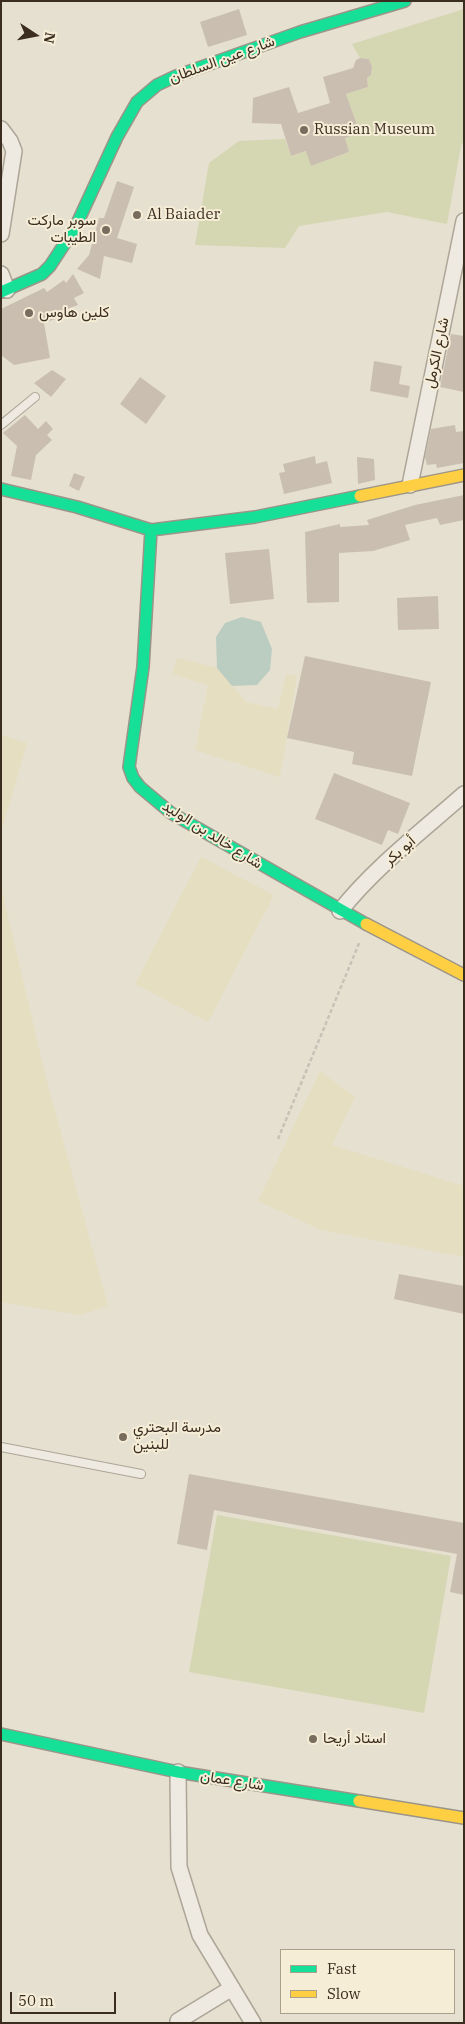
<!DOCTYPE html>
<meta charset="utf-8">
<style>
body{margin:0}
#map{position:relative;width:465px;height:2024px;overflow:hidden;background:#e6e0d0;font-family:"IBM Plex Serif",serif}
canvas{display:block}
.frame{position:absolute;inset:0;border:2px solid #3b2d20;pointer-events:none}
.legend{position:absolute;left:280px;top:1949px;width:175px;height:65px;box-sizing:border-box;background:#f6edd6;border:1px solid #aba08d;margin:0;padding:6px 9px;list-style:none;font-size:15px;color:#3b2d20}
.legend li{display:flex;align-items:center;gap:10px;height:25px}
.legend b{width:25px;border:1px solid #aba08d}
.north{position:absolute;left:10px;top:10px;width:50px;height:50px;-webkit-text-stroke:4px #f6edd6;paint-order:stroke;rotate:101deg;font-size:14px;font-weight:700;line-height:20px;text-align:center;color:#3b2d20}
.north::after{content:'';display:block;margin:auto;width:18px;height:22px;background:#3b2d20;clip-path:polygon(50% 0,100% 100%,50% 72%,0 100%)}
.scale{position:absolute;left:10px;top:1992px;width:106px;height:22px;box-sizing:border-box;border:2px solid #3b2d20;border-top:0;padding-left:6px;font-size:15px;line-height:18px;white-space:nowrap;color:#3b2d20;-webkit-text-stroke:4px #f6edd6;paint-order:stroke}
</style>
<div id="map">
<canvas width="465" height="2024"></canvas>
<div class="frame"></div>
<ul class="legend">
<li><b style="height:6px;background:#16e098"></b>Fast</li>
<li><b style="height:6px;background:#ffcf43"></b>Slow</li>
</ul>
<div class="north">N</div>
<div class="scale">50 m</div>
</div>
<script>
const g = document.querySelector('canvas').getContext('2d');
g.lineJoin = 'round';
function fill(path, color) { g.fillStyle = color; g.fill(path, 'evenodd'); }
function stroke(path, color, width, dash) { g.strokeStyle = color; g.lineWidth = width; g.lineCap = dash ? 'butt' : 'round'; g.setLineDash(dash || []); g.stroke(path); }
function label(font, color, halo, rows, align = 'center') {
  g.font = font + ' "IBM Plex Serif",Vazirmatn,serif'; g.lineWidth = 4; g.setLineDash([]); g.textBaseline = 'middle'; g.strokeStyle = halo; g.fillStyle = color; for (const [text, x, y, turn = 0] of rows) {
    g.save(); g.translate(x, y); g.rotate((+turn || 0) * Math.PI / 180); g.textAlign = isNaN(turn) ? turn : align; if (halo) g.strokeText(text, 0, 0); g.fillText(text, 0, 0); g.restore();
  }
}
fill(new Path2D(`
 M177 658 217 668 246 702 278 709 286 674 297 676 280 777 195 750 208 685 172 674Z
 M1 735 27 743 1 833Z
 M201 857 274 895 208 1022 135 984Z
 M1 886 45 1074 108 1306 80 1315 1 1302Z
 M320 1071 355 1097 332 1145 464 1186V1257L321 1230 258 1201Z`), '#e5dec1');
fill(new Path2D(`
 M464 9V140L461 146 447 224 387 212 299 226 285 248 195 245 209 163 239 141 285 139 291 156 307 151 311 166 349 152 345 138 360 133 346 94 368 87 367 78 371 75 372 67 369 59 360 58 352 44Z
 M217 1515 451 1556 424 1713 189 1672Z`), '#d5d6b2');
fill(new Path2D(`
 M242 617 261 622 272 649 270 670 257 685 232 686 217 668 216 637 225 623Z`), '#bbccc1');
fill(new Path2D(`
 M239 9 247 35 208 47 200 22Z
 M360 58 369 59 372 67 371 75 367 78 368 87 346 94 360 133 345 138 349 152 311 166 306 151 291 156 281 124 252 123 253 98 289 87 298 113 330 103 323 77 353 68 356 60Z
 M117 181 134 187 117 238 137 244 132 263 104 256 100 279 77 269 89 255 99 218H104Z
 M73 274 84 293 74 298 78 305 59 312 61 317 44 323 50 358 14 365 1 355V309L44 288 47 292 64 280 66 283Z
 M451 334 464 336V392L440 387Z
 M374 361 402 366 399 384 410 386 408 398 370 391Z
 M52 370 66 379 51 397 34 383Z
 M140 377 166 396 146 424 120 404Z
 M25 415 38 429 46 421 53 429 47 435 52 440 36 455 31 480 11 476 17 446 3 433Z
 M455 425 456 432 464 431V463L437 468 436 464 427 465 425 457 431 429Z
 M315 456 316 464 327 461 332 483 284 494 279 473 285 472 283 464Z
 M357 457 374 459 375 480 358 484Z
 M74 473 85 477 79 491 69 486Z
 M464 495V520L440 525 437 518 405 525 410 540 373 551 339 553V602L307 603 305 532 340 524V527L369 525 367 520 415 505Z
 M269 549 274 599 230 604 225 553Z
 M438 596 439 629 398 630 397 598Z
 M305 656 431 682 412 776 352 764 354 752 287 738Z
 M334 773 410 803 398 834 388 830 382 845 315 819Z
 M399 1274 464 1286V1314L394 1299Z
 M189 1474 464 1523V1595L450 1592 457 1554 214 1510 207 1550 177 1544Z`), '#cabeb0');
const lane = new Path2D(`
 M1 425 35 397
 M1 1447 141 1474`);
const street = new Path2D(`
 M1 129 10 141 14 151 1 234
 M1 274 7 290
 M410 485 464 221
 M340 911C375 867 421 832 464 794
 M178 1772 179 1867 200 1935 253 2023
 M179 2023 178 2021 232 1988`);
const fast = new Path2D(`
 M1 292 42 274 50 266 75 228 117 137 137 102 157 85 176 76 300 32 405 1
 M1 489 77 507 151 530 255 517 360 496
 M151 530 143 667 129 767 133 778 140 787 171 813 366 924
 M1 1734 178 1772 359 1801`);
const slow = new Path2D(`
 M360 496 464 475
 M366 924 464 975
 M359 1801 464 1818`);
stroke(lane, '#aca598', 10);
stroke(street, '#aca598', 18);
stroke(fast, '#9b9488', 14);
stroke(slow, '#9b9488', 14);
stroke(new Path2D(`
 M278 1139 360 941`), '#c7c1b8', 2.5, [4, 2.5]);
stroke(lane, '#eeeae1', 8);
stroke(street, '#eeeae1', 15);
stroke(fast, '#16e098', 11);
stroke(slow, '#ffcf43', 11);
for (const [x, y, r, color] of [
 [304,130,5,"#776c5e"],
 [137,215,5,"#776c5e"],
 [106,230,5,"#776c5e"],
 [29,313,5,"#776c5e"],
 [123,1437,5,"#776c5e"],
 [313,1739,5,"#776c5e"]
]) { const dot = new Path2D(); dot.arc(x, y, r, 0, 2 * Math.PI); g.fillStyle = color; g.fill(dot); stroke(dot, '#f6edd6', 2); }
label('15px', '#3b2d20', '#f6edd6', [
 ["شارع عين السلطان",222,60,-20],
 ["شارع الكرمل",437,353,-78],
 ["شارع خالد بن الوليد",212,835,32],
 ["أبو بكر",400,851,-41],
 ["شارع عمان",232,1781,9]
]);
label('15px', '#3b2d20', '#f6edd6', [
 ["Russian Museum",314,130],
 ["Al Baiader",147,215],
 ["سوبر ماركت",96,221,"right"],
 ["الطيبات",96,238,"right"],
 ["كلين هاوس",39,313],
 ["مدرسة البحتري",133,1428],
 ["للبنين",133,1445],
 ["استاد أريحا",323,1739]
], 'left');
</script>
